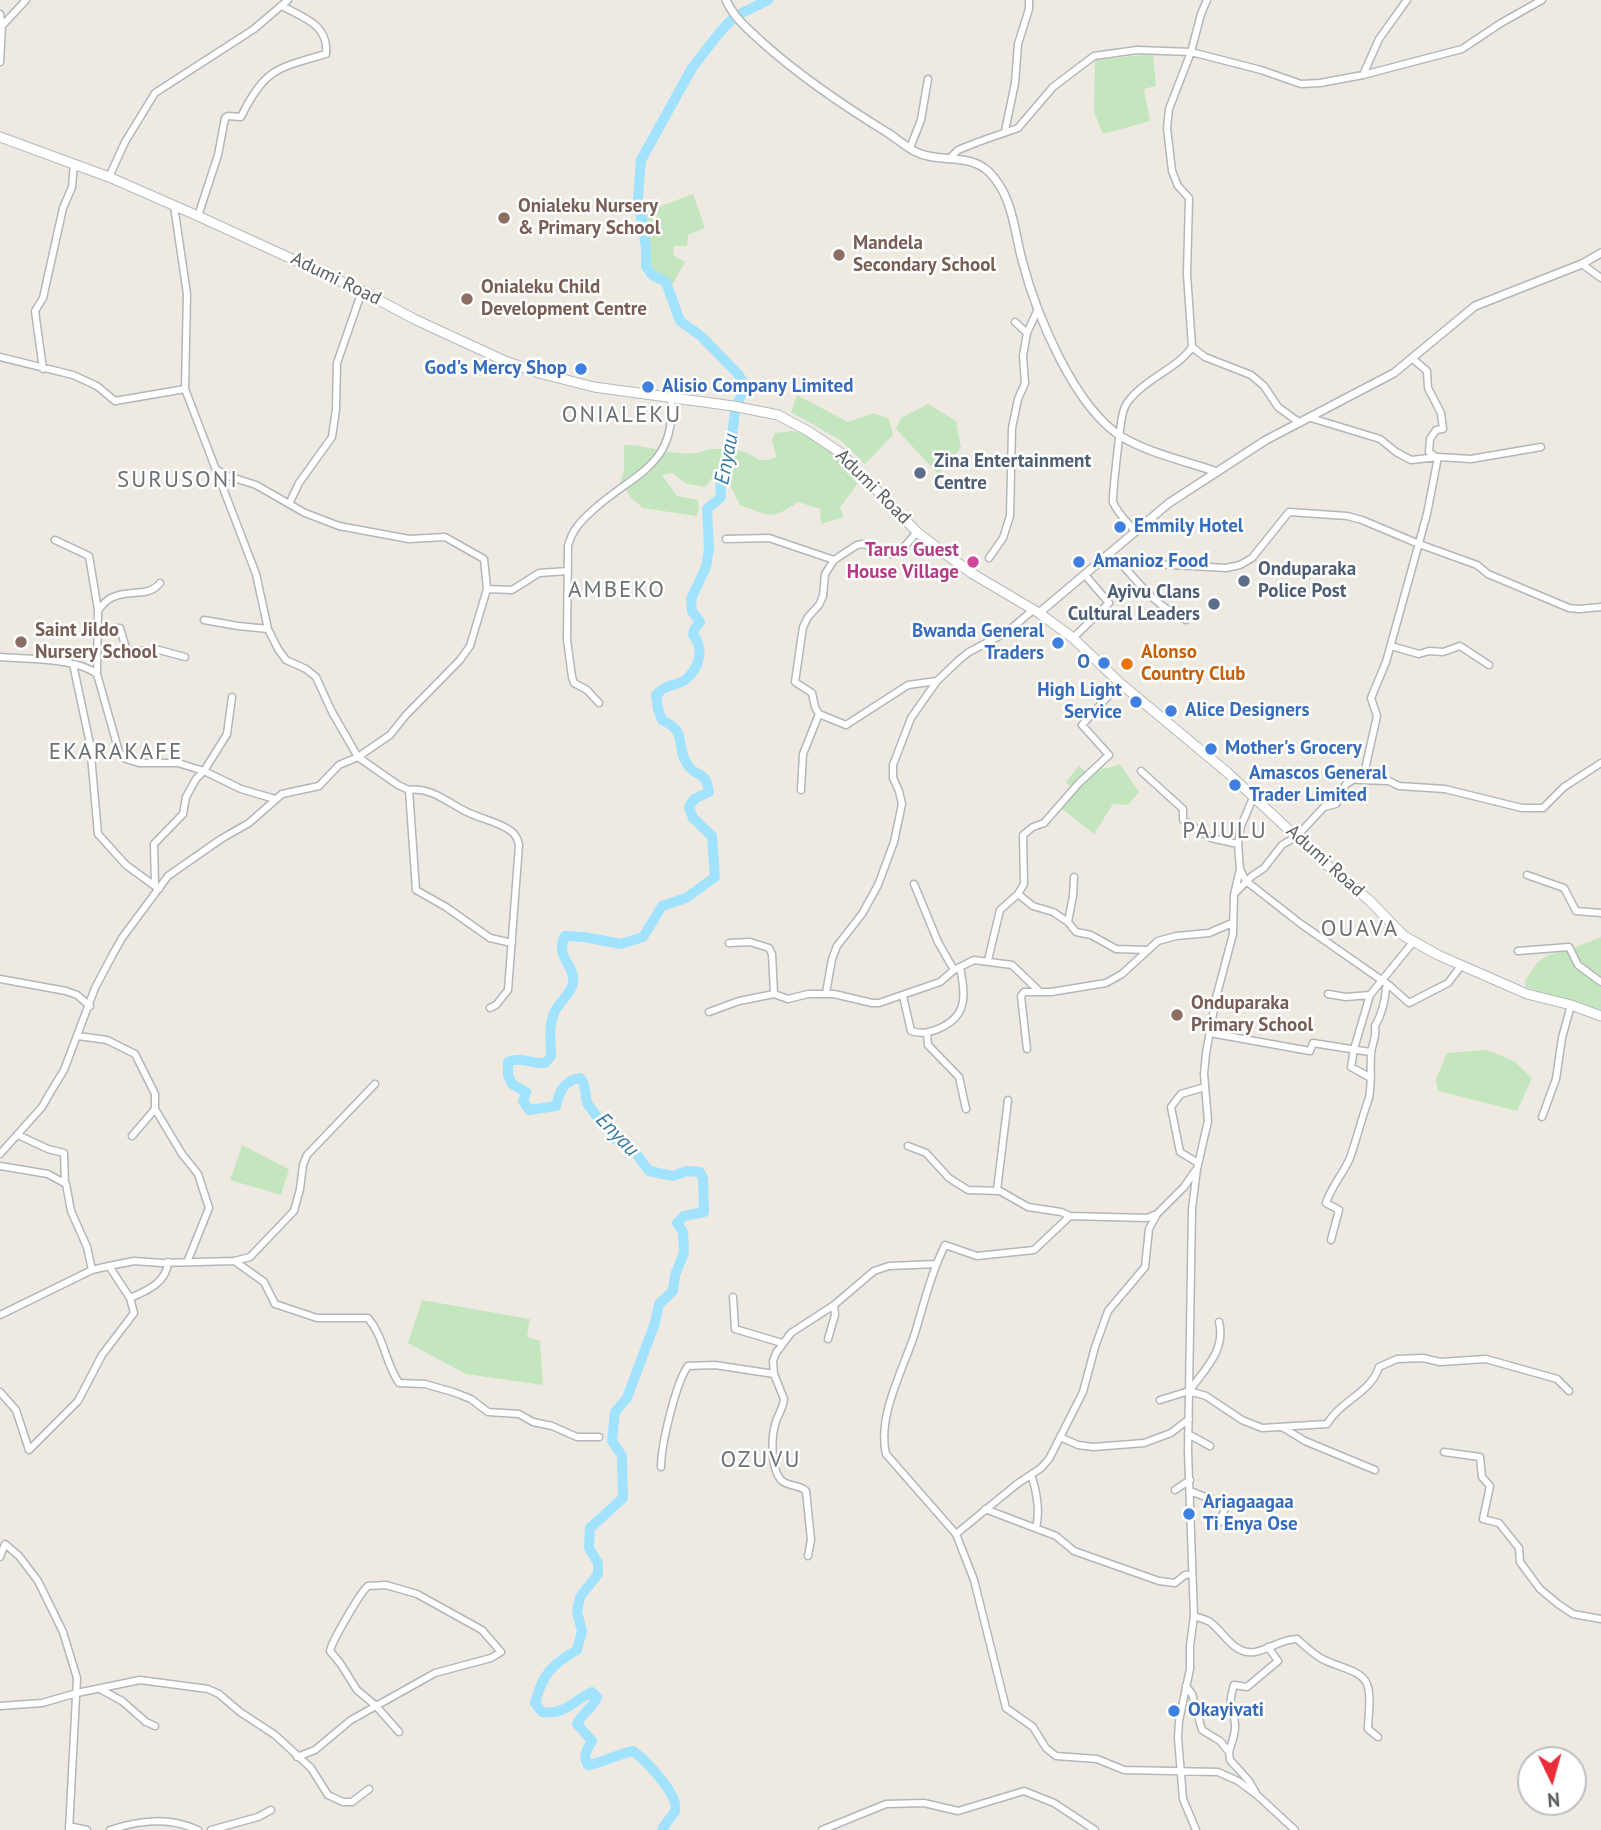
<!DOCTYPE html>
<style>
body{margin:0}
#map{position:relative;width:1601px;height:1830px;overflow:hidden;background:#eeeae2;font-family:"PT Sans",sans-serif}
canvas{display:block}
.north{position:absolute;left:1517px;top:1746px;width:70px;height:70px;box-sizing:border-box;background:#fff;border:2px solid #bdbfc1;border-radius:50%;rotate:175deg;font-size:19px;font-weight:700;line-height:28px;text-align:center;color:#5b6063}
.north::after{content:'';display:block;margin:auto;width:24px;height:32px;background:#eb2b37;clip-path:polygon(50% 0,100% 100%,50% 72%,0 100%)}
</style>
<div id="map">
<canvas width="1601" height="1830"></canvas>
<div class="north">N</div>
</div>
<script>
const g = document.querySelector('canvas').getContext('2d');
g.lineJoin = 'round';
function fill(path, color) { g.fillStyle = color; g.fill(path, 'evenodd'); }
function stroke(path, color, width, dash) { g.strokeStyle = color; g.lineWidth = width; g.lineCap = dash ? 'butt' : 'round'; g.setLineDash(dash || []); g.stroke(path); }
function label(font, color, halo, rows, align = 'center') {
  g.font = font + ' "PT Sans",sans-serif'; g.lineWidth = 5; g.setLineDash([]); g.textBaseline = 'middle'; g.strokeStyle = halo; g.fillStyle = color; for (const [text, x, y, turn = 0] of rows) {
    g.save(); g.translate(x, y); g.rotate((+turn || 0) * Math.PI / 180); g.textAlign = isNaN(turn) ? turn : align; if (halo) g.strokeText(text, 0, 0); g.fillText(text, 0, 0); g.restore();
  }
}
fill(new Path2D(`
 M1153 54 1156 86 1144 89 1150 121 1103 134 1094 112 1095 60Z
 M693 194 705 228 688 235 687 246H674L673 255 685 262 672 285C666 281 658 277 654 271 650 266 645 223 642 213Z
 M797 395 848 422 873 413 889 419 893 435 865 464 840 440 791 412Z
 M928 404 956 421 961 448 938 474 896 429 901 418Z
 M792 431C818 437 849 456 860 480L840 508 844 517 821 524 820 509 798 502C770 521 771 516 740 505L729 483 731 468 722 463 706 487 687 484 672 473 662 475 677 496 698 500 699 510 696 516 643 508 632 499 620 482 624 471V445C647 444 671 456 696 453 699 453 703 451 706 450 716 448 731 449 740 451 756 454 758 466 776 457L772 440 775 433Z
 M1120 764 1139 792 1128 805 1113 804 1094 834 1062 809 1075 792 1066 782 1079 766 1087 773C1099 768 1109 769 1120 764Z
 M1601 937V1011L1526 987 1525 981 1537 963 1548 955 1566 951Z
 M1487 1050 1514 1061 1532 1078 1517 1111 1438 1091 1436 1079 1447 1053Z
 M242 1145 289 1169 281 1195 230 1180Z
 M422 1300 530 1319 527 1337 540 1341 543 1385 466 1374 408 1343Z`), '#c4e6be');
stroke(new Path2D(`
 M662 1830C665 1823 672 1817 675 1811 680 1795 645 1760 633 1751 618 1754 604 1762 588 1765 582 1756 587 1749 592 1741L577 1724C582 1713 592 1709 597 1697L592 1692C574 1700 564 1716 542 1712L535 1703C542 1675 552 1664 577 1650L582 1631 577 1612 580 1597 598 1574V1563L589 1548 590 1528 623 1498 622 1456 612 1441 615 1412 627 1398 655 1323 659 1304 673 1291 675 1275 684 1253 683 1232 677 1223 684 1216 704 1212 703 1178 700 1172 687 1171 673 1176 649 1171 633 1149 618 1142 603 1125 587 1103 584 1084 580 1078C563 1081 560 1091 556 1106L529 1110 523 1101 526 1092 512 1084 508 1075V1062C520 1056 531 1064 545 1063L551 1056C551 1041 548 1025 555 1011 560 1001 571 994 573 983 576 965 554 957 565 936L584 937 621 944 643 937 662 906 686 898 715 877 712 836 693 818 689 807 694 799 709 792C705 767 695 780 686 762 675 742 688 732 662 720L658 709 656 695C668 682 675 687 685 680 699 669 705 649 693 635L694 630 700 622 692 611 691 599 706 567 709 549 707 509 721 497 720 475 730 453 735 411 745 385 738 374 701 336 680 321 666 282 652 275 646 266V248L638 198 641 160 692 68 720 32 734 17 768 0`), '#a1e3ff', 10);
const minor = new Path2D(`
 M0 14 2 26 0 62
 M1 27 26 0
 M1363 75 1379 39 1407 0
 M1005 131 1015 83 1018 44 1029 9V0
 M910 148 921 120 928 79
 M951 157 958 150 978 142 1018 128 1053 87 1094 56 1137 50 1191 52 1261 70 1301 84 1320 83 1363 75 1462 49 1501 23 1542 0
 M109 177 125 142 155 93 254 29 288 0
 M198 216 218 155 225 118 228 116 241 117C264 69 277 68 326 54 329 25 304 18 282 6
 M1582 264 1601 278
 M1015 322 1027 333
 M1192 347 1205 357 1251 375 1264 386 1278 407 1300 423
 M0 357 73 375 97 386 115 401 185 389 187 294 174 206
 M1413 359 1427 371 1428 388 1441 413 1443 429 1436 430 1430 439 1429 452 1436 457
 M43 369 35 311 43 298 63 208 72 187 74 164
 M185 389 256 574 268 629 278 649 286 660 306 669 316 677 332 712 358 757 390 735 406 715 460 660 470 646 487 589 512 590 539 573 568 571
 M1311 418 1380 439 1396 452 1411 460 1438 457 1471 459 1541 447
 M217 470 228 476 256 485 305 513 339 526 409 539 445 537 484 559 487 589
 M289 504 299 483 332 437 336 409 337 363 362 291
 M1136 532C1129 524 1117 513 1113 502 1112 497 1120 427 1122 417 1123 411 1126 403 1131 398 1148 377 1177 369 1192 347L1187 274 1189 198 1178 186 1172 171 1167 128 1169 109 1191 52 1201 14 1207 0
 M726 539 769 538 834 560
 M55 540 89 556 98 610 97 674
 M1109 556 1120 562 1226 568 1240 565 1252 558 1289 512 1347 516 1362 520 1419 544 1477 565 1488 574 1569 608 1579 609 1601 607
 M989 558 1003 538 1010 516 1012 428 1018 399 1025 383 1023 356 1027 333 1038 309
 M1120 562C1140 585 1157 607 1186 620
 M98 610C102 606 106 600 111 598 128 588 147 599 160 583
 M204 620 238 626 268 629
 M98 629 120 628 126 648 130 651 159 650 185 657
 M1073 638 1109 603 1085 575
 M1391 646 1419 654 1429 651 1443 652 1460 646 1489 665
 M0 657C27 659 76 658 97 674L117 745 119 752 126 759 139 763H178L204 771 227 734 232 697
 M73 664 90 744 98 834 126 865 159 889
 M599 703 587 690 574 683 572 677 567 640 568 546C572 530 581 521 592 511 633 473 677 467 671 398
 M819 714 846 725 908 685 937 681
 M1141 771 1183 809V820L1211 838 1238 844
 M1358 780 1389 781 1399 786 1445 789 1522 808H1543L1564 787 1601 763
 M409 790C431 787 447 802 465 811 480 819 497 821 511 831 516 835 518 839 519 845L508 990 496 1005 490 1008
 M801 790 803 754 819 714 815 707 812 693 795 682 803 627 808 617 819 605 823 596 825 574 834 560 857 545 863 544 891 554 899 553 917 532
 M1240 869 1246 881 1301 924 1390 986
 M1527 875 1564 888 1576 911 1601 913
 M914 884 938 942 954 970
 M155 886 154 844 183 814 186 797 196 779 204 771 241 789 275 799
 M1236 892 1252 876 1264 868 1282 845 1297 836 1324 807 1336 804 1346 784 1364 774 1377 716 1371 698 1386 662 1427 514 1438 457
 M1018 894 1033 906 1053 912 1068 922 1076 932 1091 935 1116 949 1147 950
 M1068 922 1073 896 1074 877
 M729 943 750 942 769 948 772 954 774 994
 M1518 951 1569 947 1578 965 1601 982
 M988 960 1000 910 1018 894 1024 884 1023 835 1033 827 1044 823 1079 783 1109 755 1082 725 1120 683
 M0 979 66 991 77 995 90 1006
 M826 993 832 959 837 946 862 914 878 885 894 842 902 804 899 791 893 778V765L911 718 937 681 959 660 969 652 1007 632 1033 610
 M1328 994 1346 997 1370 995
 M903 996 911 1031C922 1034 928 1033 938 1029 969 1016 965 995 960 967
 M709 1012 739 1001 774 994 788 999 808 994H834L872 1003H879L940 982 954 970 974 960 1012 965 1039 991
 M927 1033 928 1045 959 1077 966 1109
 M1210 1033 1310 1051 1313 1043 1370 1052
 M78 1036 107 1040 135 1054 155 1094V1109L182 1154 198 1174 209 1208 188 1260
 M1027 1049 1021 996 1024 992H1051L1106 983 1122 974 1158 941 1176 936 1209 933 1232 923
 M1371 1078 1351 1067 1354 1049 1370 995 1414 941
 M1542 1117 1556 1079 1562 1038 1571 1005
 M18 1135 48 1149 64 1153 65 1183
 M132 1136 155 1109
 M908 1146 926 1153 949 1178 968 1190 1000 1191 1028 1207 1061 1212 1070 1216 1147 1218 1157 1214
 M0 1154 42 1107 50 1093 64 1070 95 988 113 954 122 938 168 876 221 839 249 823 282 794 319 786 339 765 358 757 398 785 409 790 416 890 446 907 490 938 512 943
 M1198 1163 1180 1152 1171 1107 1181 1094 1205 1087
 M0 1166 48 1174 66 1184 71 1211 87 1247 92 1270
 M997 1190 1008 1100
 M1070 1216 1034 1250 977 1256 945 1245C931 1274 924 1303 915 1333 903 1370 877 1416 886 1454L956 1534 974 1580 1006 1708 1033 1727 1046 1748 1056 1756 1097 1759 1124 1770 1218 1772 1238 1781 1257 1795
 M1331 1240 1339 1210 1326 1203C1331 1187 1343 1174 1350 1158 1357 1138 1362 1117 1369 1098 1372 1083 1370 1069 1371 1055 1371 1043 1377 1041 1375 1026 1382 1014 1385 1002 1386 988L1390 986 1409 1003 1448 983 1461 966
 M236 1262 264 1282 275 1304 317 1318H368C384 1337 385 1362 399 1383L425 1384 453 1392 471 1399 488 1412 519 1414 533 1422 552 1426 577 1437H599
 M733 1297 735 1329 782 1343
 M130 1298C147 1291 167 1282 168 1262
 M0 1315 92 1270 109 1266 134 1261 162 1263 234 1261 250 1257 294 1211 300 1189 303 1165 307 1155 375 1084
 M828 1339 835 1315 834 1305
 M1190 1390C1205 1369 1226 1350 1219 1322
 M0 1392 16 1410 29 1450 78 1401 102 1355 134 1313 130 1298 109 1266
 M1160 1400 1189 1391 1206 1396 1242 1420 1262 1428 1327 1424C1340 1401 1371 1393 1379 1367L1397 1359 1423 1358 1440 1362 1486 1359 1557 1379 1569 1391
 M1282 1427 1305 1441 1375 1470
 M1188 1434 1210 1446
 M1060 1437 1078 1445 1093 1447 1144 1443 1171 1433 1189 1419
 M1444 1452 1480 1457 1482 1477 1490 1486 1483 1519 1499 1523 1519 1548 1520 1562 1540 1589 1558 1604 1573 1614 1601 1619
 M661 1467C661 1445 676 1382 688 1366L715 1365 774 1374
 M1031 1475C1037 1491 1040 1512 1036 1528
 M1175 1490 1190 1480
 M1190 1491 1226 1505 1220 1522
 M985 1509 1056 1536 1074 1551 1159 1581 1175 1583 1185 1575 1192 1574
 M956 1534 1017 1484 1041 1468 1049 1459 1083 1392 1095 1347 1108 1311 1145 1267 1149 1229 1157 1214 1184 1187 1195 1171
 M808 1556 811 1540 806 1491C799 1484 788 1487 781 1480 771 1469 771 1439 775 1425 777 1416 783 1409 784 1399L774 1374 773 1361 776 1353 791 1333 834 1305 874 1271 889 1266 936 1264
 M0 1557 5 1544 19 1556 38 1581 63 1632 77 1678 69 1830
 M1194 1616C1199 1618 1205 1619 1210 1622 1224 1632 1233 1655 1255 1652 1270 1649 1282 1639 1297 1639 1304 1645 1311 1652 1319 1657 1333 1667 1360 1668 1367 1684 1372 1697 1368 1715 1368 1729L1378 1737
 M1186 1686 1192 1694 1202 1730 1220 1741 1229 1752 1230 1760 1249 1781 1257 1795 1295 1830
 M100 1689 122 1701 146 1722 155 1726
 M0 1706 42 1703 77 1693 140 1680 208 1689 219 1694 240 1712 275 1735 311 1768 328 1795 343 1802H352L369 1789
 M1229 1752C1231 1743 1236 1735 1235 1724 1233 1705 1227 1708 1234 1685L1247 1687 1278 1661 1268 1647
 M297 1757 315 1750 351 1720 435 1673 491 1658 501 1652 482 1630 417 1594 386 1585 368 1586C361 1591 331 1643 330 1651L340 1663 357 1690 376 1706 399 1732
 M69 1826 87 1830
 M110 1830C140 1820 169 1817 198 1830
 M211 1830 258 1817 271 1810
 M822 1830 886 1804 924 1803 958 1811 1024 1791 1054 1803 1095 1830
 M1196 1830 1183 1799 1178 1738 1179 1721 1190 1669V1646L1194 1616 1188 1451 1192 1209 1197 1169 1208 1121 1204 1074 1206 1053 1216 998 1233 934 1234 895 1240 869 1238 844 1241 826 1253 798`);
const tertiary = new Path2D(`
 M726 0C734 18 749 30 763 43 802 78 844 106 888 133 897 139 905 146 914 151 938 164 968 152 989 172 1013 196 1014 230 1022 260 1036 314 1074 407 1122 437 1151 454 1186 461 1217 472
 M1039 613 1169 503 1266 440 1394 373 1475 306 1582 264 1601 253`);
const secondary = new Path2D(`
 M0 137 109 177 198 216 362 291 414 319 505 361 539 373 594 387 733 406 778 415 808 431 841 453 917 532 943 552 973 574 1039 613 1073 638 1120 683 1228 773 1320 859 1369 900 1404 936 1438 955 1527 994 1571 1005 1601 1016`);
stroke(minor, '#b3b6ba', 9);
stroke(tertiary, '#b3b6ba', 10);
stroke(secondary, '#b4b9bd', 11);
stroke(minor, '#fff', 6);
stroke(tertiary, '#fff', 7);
stroke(secondary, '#fff', 9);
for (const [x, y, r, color] of [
 [504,218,7,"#8d6e63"],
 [839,255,7,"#8d6e63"],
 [467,299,7,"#8d6e63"],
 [581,369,7,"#3f7fe0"],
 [648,387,7,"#3f7fe0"],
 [920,473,7,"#5c6f8a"],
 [1120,527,7,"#3f7fe0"],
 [973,562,7,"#d1479c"],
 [1079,562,7,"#3f7fe0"],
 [1244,581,7,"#5c6f8a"],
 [1214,604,7,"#5c6f8a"],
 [21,642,7,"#8d6e63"],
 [1058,643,7,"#3f7fe0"],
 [1104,663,7,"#3f7fe0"],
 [1127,664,7,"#e8710a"],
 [1136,702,7,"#3f7fe0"],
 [1171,711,7,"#3f7fe0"],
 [1211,749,7,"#3f7fe0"],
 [1235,785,7,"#3f7fe0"],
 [1177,1015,7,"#8d6e63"],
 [1189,1514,7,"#3f7fe0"],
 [1174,1711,7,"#3f7fe0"]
]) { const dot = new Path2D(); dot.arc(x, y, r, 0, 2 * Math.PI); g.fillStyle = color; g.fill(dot); stroke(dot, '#fff', 2.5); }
label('bold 19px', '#785e54', '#fff', [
 ["Onialeku Nursery",518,207],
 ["& Primary School",518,229],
 ["Mandela",853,244],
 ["Secondary School",853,266],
 ["Onialeku Child",481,288],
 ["Development Centre",481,310],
 ["Saint Jildo",35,631],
 ["Nursery School",35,653],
 ["Onduparaka",1191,1004],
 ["Primary School",1191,1026]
], 'left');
label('19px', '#5b6063', '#fff', [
 ["Adumi Road",336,279,26],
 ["Adumi Road",873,487,45],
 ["Adumi Road",1325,861,42]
]);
label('bold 19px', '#366cbe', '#fff', [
 ["God's Mercy Shop",567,369,"right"],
 ["Alisio Company Limited",662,387],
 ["Emmily Hotel",1134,527],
 ["Amanioz Food",1093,562],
 ["Bwanda General",1044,632,"right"],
 ["Traders",1044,654,"right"],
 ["O",1090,663,"right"],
 ["High Light",1122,691,"right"],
 ["Service",1122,713,"right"],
 ["Alice Designers",1185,711],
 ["Mother's Grocery",1225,749],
 ["Amascos General",1249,774],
 ["Trader Limited",1249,796],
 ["Ariagaagaa",1203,1503],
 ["Ti Enya Ose",1203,1525],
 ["Okayivati",1188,1711]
], 'left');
label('bold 19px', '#4e5e75', '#fff', [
 ["Zina Entertainment",934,462],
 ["Centre",934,484],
 ["Onduparaka",1258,570],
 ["Police Post",1258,592],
 ["Ayivu Clans",1200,593,"right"],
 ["Cultural Leaders",1200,615,"right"]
], 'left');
label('bold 19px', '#b23c85', '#fff', [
 ["Tarus Guest",959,551],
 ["House Village",959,573]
], 'right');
label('bold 19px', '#c56008', '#fff', [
 ["Alonso",1141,653],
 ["Country Club",1141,675]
], 'left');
label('italic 21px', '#387aa0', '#fff', [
 ["Enyau",727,459,-79],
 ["Enyau",617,1135,46]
]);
g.letterSpacing = '2px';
label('23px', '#6c7275', '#fff', [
 ["ONIALEKU",622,415],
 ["SURUSONI",178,480],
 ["AMBEKO",617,590],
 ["EKARAKAFE",116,752],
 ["PAJULU",1225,831],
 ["OUAVA",1360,929],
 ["OZUVU",761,1460]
]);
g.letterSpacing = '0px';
</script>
